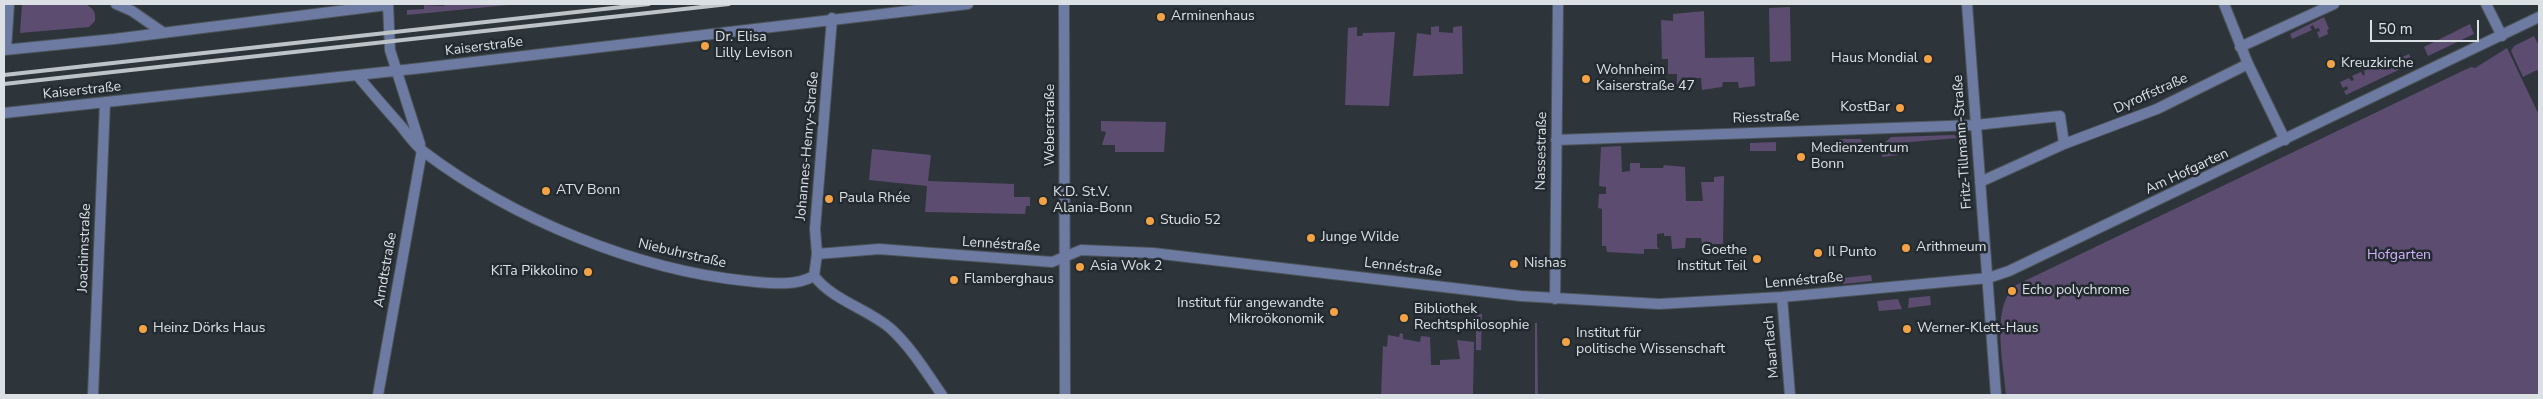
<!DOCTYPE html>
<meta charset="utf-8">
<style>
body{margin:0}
#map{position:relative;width:2543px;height:399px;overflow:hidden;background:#2d353b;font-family:"Nunito Sans",sans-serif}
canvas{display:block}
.frame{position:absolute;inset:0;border:5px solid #dbe0e4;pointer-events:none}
.scale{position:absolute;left:2370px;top:20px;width:109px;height:22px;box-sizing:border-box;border:2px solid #dbe0e4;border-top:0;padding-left:6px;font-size:15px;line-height:18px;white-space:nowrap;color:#dbe0e4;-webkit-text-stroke:4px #232b31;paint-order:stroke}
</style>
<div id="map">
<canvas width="2543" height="399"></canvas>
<div class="frame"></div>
<div class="scale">50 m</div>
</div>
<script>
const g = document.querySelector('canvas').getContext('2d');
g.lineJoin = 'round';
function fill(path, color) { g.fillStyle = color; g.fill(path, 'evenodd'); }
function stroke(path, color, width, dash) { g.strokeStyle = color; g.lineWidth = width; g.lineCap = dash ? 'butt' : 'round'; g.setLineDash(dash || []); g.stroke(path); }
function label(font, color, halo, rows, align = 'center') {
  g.font = font + ' "Nunito Sans",sans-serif'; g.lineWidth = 5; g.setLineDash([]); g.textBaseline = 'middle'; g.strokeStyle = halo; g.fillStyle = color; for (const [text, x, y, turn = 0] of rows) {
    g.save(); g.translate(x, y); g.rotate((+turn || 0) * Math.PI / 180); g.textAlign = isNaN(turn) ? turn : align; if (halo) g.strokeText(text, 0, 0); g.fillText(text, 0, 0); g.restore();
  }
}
fill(new Path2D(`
 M22 4H85C93 8 96 11 95 21L89 27 20 33Z
 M445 4H518L407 15V10L424 9V5L444 6Z
 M1790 7 1791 61 1770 62 1769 8Z
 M1704 11 1705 58 1754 57 1755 86 1739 88 1738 82H1723L1722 87 1702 90 1701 78H1686V90H1677V74H1668V59H1662L1661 20 1673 21V14Z
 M2324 17 2329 29 2327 30 2328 34 2319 38 2317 32 2320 31 2319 28 2315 29 2313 25 2310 27 2312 30 2292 39 2290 34Z
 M2470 24 2474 34 2428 56 2424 47Z
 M1439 26V32L1453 33V27L1462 26 1463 74 1413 76 1417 33 1431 35V27Z
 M1357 27V36H1362L1363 33 1395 32 1389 106 1345 105 1348 28Z
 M2534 36 2539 46V74L2537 70 2523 77 2511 51 2514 46Z
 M2507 48 2539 115V395H2006C2004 364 1990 307 2016 285L2454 75 2471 67 2475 68Z
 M2409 54 2413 63 2346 95 2344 91 2348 89 2347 86 2343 88 2340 82 2349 78 2351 81 2354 80 2352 76 2361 72 2363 76 2365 74 2364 71 2372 67 2374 70Z
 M1101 121 1166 122 1164 152H1115V145H1102L1106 132 1101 131Z
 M1954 135 1958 138 1898 143V155L1882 157 1884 143 1891 137Z
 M1839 139H1861L1862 143 1838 150Z
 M1776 142V151H1750V143Z
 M1621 146 1622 172 1630 171V163H1640V168H1663L1664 165 1685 167 1686 201H1703L1701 182H1714V177L1724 176 1723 244H1702L1701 238H1686L1685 248 1672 249 1671 236H1664V233L1657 234V246L1659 249H1644V254L1607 252 1606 246H1602V209L1598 208 1599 194H1606V187L1599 186 1601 147Z
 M872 149 931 155 928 181 1014 184V197H1030V206H1026L1025 214 925 212 927 186 869 180Z
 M1871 275 1872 281 1843 284 1842 278Z
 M1930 296 1931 305 1908 308 1909 298Z
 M1898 299 1902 309 1879 311 1877 301Z
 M1476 314H1482L1481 350H1476Z
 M1535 323H1537L1538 395H1535Z
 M1400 333 1403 334V339L1420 342 1421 336 1430 337 1431 365H1440V360L1460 359 1457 340 1474 342 1473 395H1381L1383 346 1387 347 1388 335 1399 337Z`), '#5c4c70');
const minor = new Path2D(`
 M116 4 132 11 161 31
 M388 4 390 50 420 144
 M1064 4 1065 395
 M1967 4 1996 395
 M2224 4 2248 64 2285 140
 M2486 4 2502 36
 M2240 47 2334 4
 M4 50 114 39 387 5
 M6 50 9 4
 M357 75C371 92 386 109 401 126 408 135 415 145 424 152 513 219 637 270 747 281 769 283 794 287 814 276
 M4 113 422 68 968 4
 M1556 140 1976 125 2060 116 2064 144
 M1980 182 2064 144 2157 109 2248 64
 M817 254 879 249 1052 262 1081 250 1153 253 1521 296 1659 304 1782 297 1988 278 2009 271 2539 17
 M814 276 817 254 815 229 832 18
 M814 276C834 301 866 308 890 328 911 347 926 372 942 395
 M1782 297 1790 395
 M1555 299 1558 4
 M93 395 105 102
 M378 395 422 150`);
stroke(minor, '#4c5459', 12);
stroke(minor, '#6d7aa2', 10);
stroke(new Path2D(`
 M4 75 649 4
 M4 84 729 4`), '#bec3c8', 4);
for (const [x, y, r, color] of [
 [1161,17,5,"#f4a344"],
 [705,46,5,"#f4a344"],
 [1928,59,5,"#f4a344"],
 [2331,64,5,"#f4a344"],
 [1586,79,5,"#f4a344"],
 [1900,108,5,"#f4a344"],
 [1801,157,5,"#f4a344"],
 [546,191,5,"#f4a344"],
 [829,199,5,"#f4a344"],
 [1043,201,5,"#f4a344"],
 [1150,221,5,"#f4a344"],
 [1311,238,5,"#f4a344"],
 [1906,248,5,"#f4a344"],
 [1818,253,5,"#f4a344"],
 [1757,259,5,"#f4a344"],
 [1514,264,5,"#f4a344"],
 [1080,267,5,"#f4a344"],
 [588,272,5,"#f4a344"],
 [954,280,5,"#f4a344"],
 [2012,291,5,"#f4a344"],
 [1334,312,5,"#f4a344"],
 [1404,318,5,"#f4a344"],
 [143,329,5,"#f4a344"],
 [1907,329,5,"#f4a344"],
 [1566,342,5,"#f4a344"]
]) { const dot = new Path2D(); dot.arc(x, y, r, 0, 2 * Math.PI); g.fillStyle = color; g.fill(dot); stroke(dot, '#232b31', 2); }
label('14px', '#dbe0e4', '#232b31', [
 ["Arminenhaus",1171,17],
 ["Dr. Elisa",715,38],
 ["Lilly Levison",715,54],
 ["Haus Mondial",1918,59,"right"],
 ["Kreuzkirche",2341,64],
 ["Wohnheim",1596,71],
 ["Kaiserstraße 47",1596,87],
 ["KostBar",1890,108,"right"],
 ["Medienzentrum",1811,149],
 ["Bonn",1811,165],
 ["ATV Bonn",556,191],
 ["K.D. St.V.",1053,193],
 ["Alania-Bonn",1053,209],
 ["Paula Rhée",839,199],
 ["Studio 52",1160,221],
 ["Junge Wilde",1321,238],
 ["Arithmeum",1916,248],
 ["Goethe",1747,251,"right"],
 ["Institut Teil",1747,267,"right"],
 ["Il Punto",1828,253],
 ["Nishas",1524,264],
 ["Asia Wok 2",1090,267],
 ["KiTa Pikkolino",578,272,"right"],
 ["Flamberghaus",964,280],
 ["Echo polychrome",2022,291],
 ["Institut für angewandte",1324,304,"right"],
 ["Mikroökonomik",1324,320,"right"],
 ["Bibliothek",1414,310],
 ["Rechtsphilosophie",1414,326],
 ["Heinz Dörks Haus",153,329],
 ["Werner-Klett-Haus",1917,329],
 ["Institut für",1576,334],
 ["politische Wissenschaft",1576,350]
], 'left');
label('14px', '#dbe0e4', '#232b31', [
 ["Kaiserstraße",484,47,-7],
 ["Kaiserstraße",82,91,-6],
 ["Dyroffstraße",2151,94,-24],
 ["Riesstraße",1766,118,-2],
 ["Weberstraße",1051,125,-90],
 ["Fritz-Tillmann-Straße",1963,142,-94],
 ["Johannes-Henry-Straße",808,146,-85],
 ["Nassestraße",1542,151,-89],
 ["Am Hofgarten",2187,172,-25],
 ["Lennéstraße",1001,245,4],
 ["Joachimstraße",85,248,-88],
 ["Niebuhrstraße",682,254,13],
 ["Lennéstraße",1403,268,7],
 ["Arndtstraße",386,270,-80],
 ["Lennéstraße",1804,281,-5],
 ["Maarflach",1772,347,-95]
]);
label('14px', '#d4b2fe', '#232b31', [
 ["Hofgarten",2399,256]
]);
</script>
